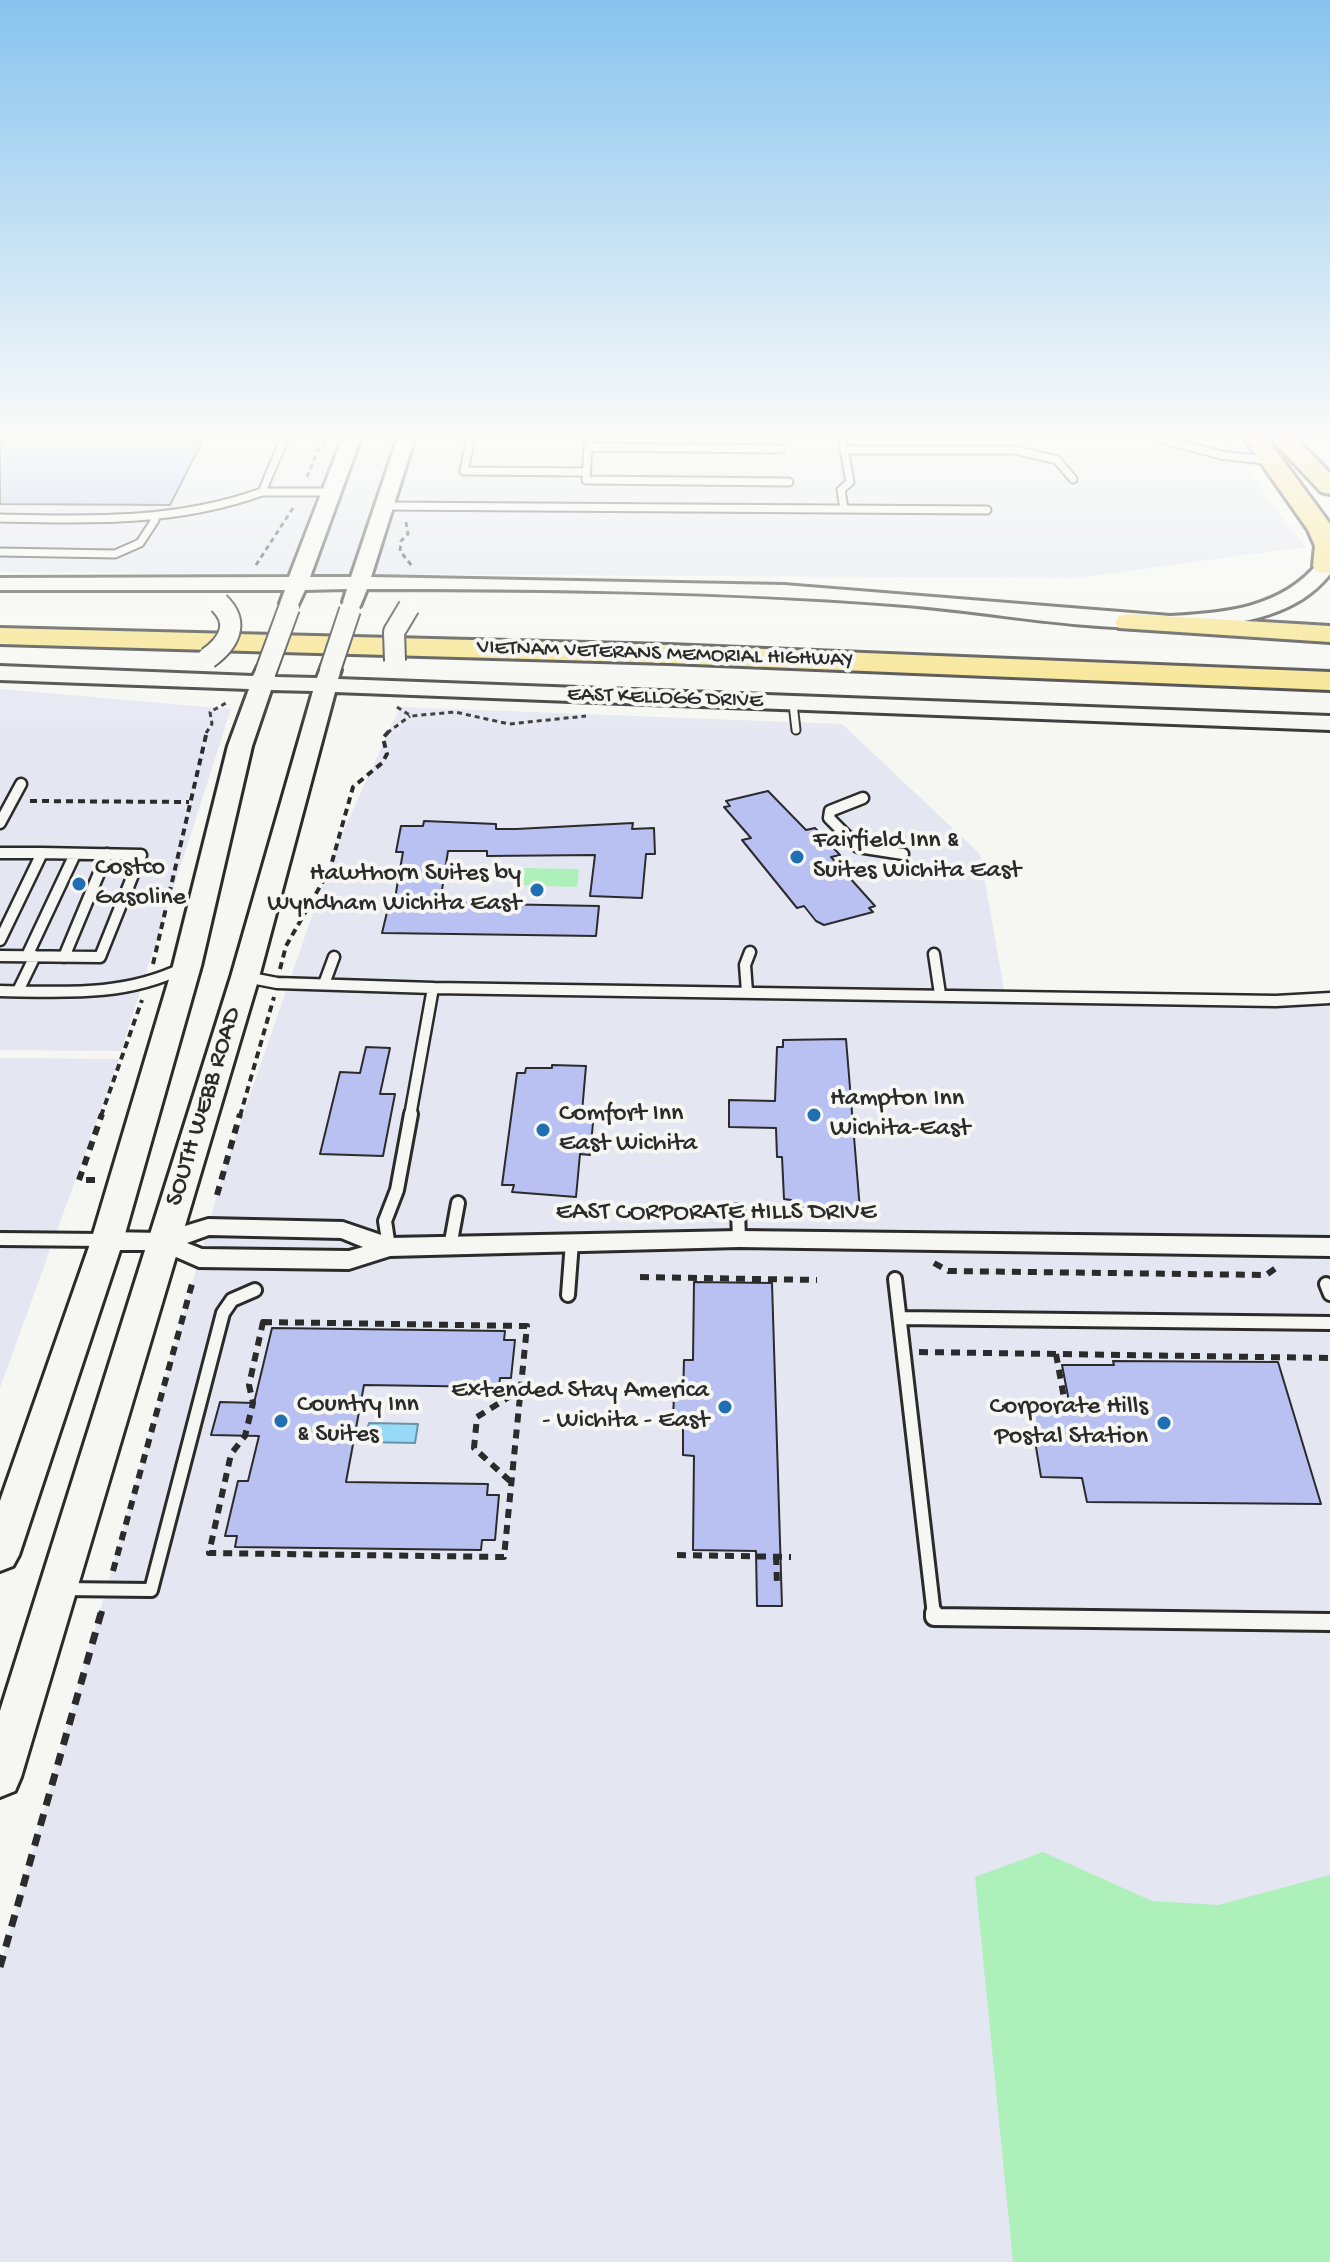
<!DOCTYPE html>
<style>
body{margin:0}
canvas{display:block;background:#f6f6f2}
</style>
<canvas width="1330" height="2262"></canvas>
<script>
const g = document.querySelector('canvas').getContext('2d');
g.lineJoin = 'round';
function fill(path, color) { g.fillStyle = color; g.fill(path, 'evenodd'); }
function stroke(path, color, width, dash) { g.strokeStyle = color; g.lineWidth = width; g.lineCap = dash ? 'butt' : 'round'; g.setLineDash(dash || []); g.stroke(path); }
function label(font, color, halo, rows, align = 'center') {
  g.font = font + ' "Gochi Hand",sans-serif'; g.lineWidth = 8; g.setLineDash([]); g.textBaseline = 'middle'; g.strokeStyle = halo; g.fillStyle = color; for (const [text, x, y, turn = 0] of rows) {
    g.save(); g.translate(x, y); g.rotate((+turn || 0) * Math.PI / 180); g.textAlign = isNaN(turn) ? turn : align; if (halo) g.strokeText(text, 0, 0); g.fillText(text, 0, 0); g.restore();
  }
}
fill(new Path2D(`
 M0 437H1222L1305 547 1076 578 0 572Z
 M0 689 231 709 121 1051 0 1050Z
 M400 707 842 724 980 854 1005 995 1330 999V2262H0V1966L225 1167 336 847Z
 M0 1058 119 1059 0 1388Z`), '#e4e6f2');
fill(new Path2D(`
 M521 868 579 869 577 887 519 885Z
 M1043 1852 1152 1901 1218 1905 1330 1875V2262H1013L975 1877Z`), '#adf0b9');
const water = new Path2D(`
 M369 1423 418 1424 415 1443 364 1442Z`);
fill(water, '#96d9f8');
stroke(water, '#6b93a6', 2);
const building = new Path2D(`
 M18 437H103L100 442H202L170 505 0 504V441H14Z
 M768 791 806 830 815 828 840 855 831 857 875 906 869 908 873 912 824 925 816 921 804 906 797 908 742 840 751 838 724 807 730 806 726 801Z
 M424 821 496 824V829H516L633 823 632 829 654 828 655 854H646L642 898 590 896 595 855 487 856V851H448L440 903 599 906 596 936 382 933 389 904H394L403 852H396L401 826H423Z
 M846 1039 860 1210 791 1207V1200L784 1199 782 1157H777L776 1128 729 1127V1100L775 1101 777 1047H783V1040Z
 M366 1047 390 1048 380 1094H395L383 1156 320 1154 340 1072 360 1073Z
 M552 1065 586 1066 582 1112H594L590 1155 580 1154 576 1197 512 1192 514 1185H502L517 1073H525L526 1068H552Z
 M694 1282 772 1283 782 1606H757L756 1551 693 1550 694 1456 683 1455V1418L673 1417 674 1396H683L684 1360H693Z
 M272 1328 505 1331 504 1340H515L511 1378H500L499 1387 364 1385 346 1482 488 1484 487 1495H499L495 1540H482L481 1550 235 1547 237 1536H225L238 1481H248L259 1436 211 1435 220 1402 254 1403Z
 M1113 1361 1278 1362 1321 1504 1087 1502 1082 1478 1041 1477 1030 1411 1071 1412 1062 1365H1114Z`);
fill(building, '#b9c1f2');
stroke(building, '#2b2b2b', 2);
const laneFar3 = new Path2D(`
 M471 437 464 471 586 472
 M589 437 588 447 780 449
 M842 437 850 482 841 490 844 509
 M1154 437 1221 455 1272 461
 M588 447 586 480 789 482
 M844 450H1015L1057 460 1073 479
 M262 492H332
 M383 506 987 510
 M0 518C90 520 176 523 262 492L285 437
 M0 552 115 554 140 543 155 520
 M793 704 796 730`);
const laneFar2 = new Path2D(`
 M863 798 830 811 829 818 858 847 903 854
 M0 823 21 784
 M0 853H42L0 940
 M934 954 940 994
 M0 956 100 957 141 855 42 853
 M27 956 75 854
 M64 957 107 854
 M246 977 277 983 433 988 1276 1001 1330 998
 M324 984 334 957
 M0 991C64 992 124 997 183 968
 M18 991 35 956
 M747 992 745 965 750 952
 M410 1116 433 988`);
const laneFar1 = new Path2D(`
 M738 1211 739 1239
 M0 1239 103 1240
 M389 1247 385 1221 397 1190 411 1114
 M450 1247 458 1203
 M895 1279 934 1615
 M1326 1284 1330 1294
 M568 1295 572 1242
 M900 1318 1330 1323
 M62 1589 151 1590 223 1313 232 1300 255 1290`);
const lane = new Path2D(`
 M934 1613V1617L1330 1622`);
const street = new Path2D(`
 M208 1219 343 1222 390 1238 739 1231 1330 1238V1256L739 1247 390 1256 349 1269 199 1267 160 1250H107L99 1247 95 1241 99 1235 107 1232 162 1233ZM209 1235 341 1238 363 1247 349 1251 202 1249 187 1243Z`);
const secondary = new Path2D(`
 M343 437H361L310 577H351L398 437H415L371 577 784 585 1170 616C1226 613 1282 608 1319 562L1330 561V574C1298 615 1243 624 1194 627 1094 634 992 611 893 604 718 591 542 589 367 589L360 606 353 608 343 602 347 589 305 590 297 607 290 609 280 603 285 590H0V578L289 577Z
 M330 663 341 670 338 679 1330 716V730L335 692 259 977 21 1777 15 1791 0 1797V1711L231 977 313 691 271 690 252 746 201 966 123 1241 19 1555 13 1566 0 1571V1501L91 1241 173 966 228 746 249 689 0 680V666L253 676 258 666H274L275 677 317 678 322 665Z`);
const highway = new Path2D(`
 M1243 437H1266L1330 524V573L1317 572 1313 566 1315 546 1308 530Z
 M1277 437H1295L1330 473V494L1321 492 1278 446 1274 441Z
 M1129 614 1330 626V642L1119 628 1115 622 1119 616Z
 M0 628 669 645 1330 672V690L669 663 0 644Z`);
stroke(laneFar3, '#2b2b2b', 11);
stroke(laneFar2, '#2b2b2b', 15);
stroke(laneFar1, '#2b2b2b', 18);
stroke(lane, '#2b2b2b', 22);
stroke(street, '#2b2b2b', 6);
stroke(secondary, '#2b2b2b', 6);
stroke(highway, '#2b2b2b', 6);
stroke(new Path2D(`
 M307 477 319 447 329 437
 M406 522 408 534 401 541 400 551 412 566
 M256 565 293 508
 M397 707 411 716 455 712 509 724 586 716
 M206 733 212 724 210 712 226 703
 M387 733 410 716`), '#2b2b2b', 3, [5, 4]);
stroke(new Path2D(`
 M30 801 189 802
 M153 964 207 731
 M280 969 286 946 330 869 353 787 382 763 387 754 383 738 389 731
 M101 1116 142 1000
 M240 1116 274 997`), '#2b2b2b', 4, [7, 5]);
stroke(new Path2D(`
 M95 1180H79L102 1114
 M217 1195 240 1114
 M934 1263 948 1271 1266 1275 1276 1268
 M640 1277 817 1280
 M263 1322 527 1326 504 1557 209 1553 231 1454 245 1436 253 1403 249 1385Z
 M919 1352 1330 1358
 M1056 1354 1066 1409
 M510 1481 474 1448 477 1417 520 1390
 M677 1555 791 1557
 M776 1556 777 1583
 M113 1571 192 1284
 M101 1615 102 1611`), '#2b2b2b', 6, [9, 7]);
stroke(new Path2D(`
 M0 1967 101 1613`), '#2b2b2b', 7, [12, 9]);
stroke(laneFar3, '#f6f6f2', 7);
stroke(laneFar2, '#f6f6f2', 10);
stroke(laneFar1, '#f6f6f2', 12);
stroke(lane, '#f6f6f2', 16);
fill(street, '#f6f6f2');
fill(secondary, '#f6f6f2');
fill(highway, '#f7e281');
const secondaryBridge = new Path2D(`
 M208 658C229 643 240 623 219 603
 M395 661 394 632 409 607
 M330 670 350 610
 M266 671 289 608`);
stroke(secondaryBridge, '#2b2b2b', 24, []);
stroke(secondaryBridge, '#f6f6f2', 20);
const sky = g.createLinearGradient(0, 0, 0, 753);
sky.addColorStop(0, '#87c3ee');
sky.addColorStop(0.58, '#fbfbf9');
sky.addColorStop(1, '#fbfbf900');
g.fillStyle = sky;
g.fillRect(0, 0, 1330, 753);
for (const [x, y, r, color] of [
 [797,857,8,"#1f6fb2"],
 [79,884,8,"#1f6fb2"],
 [537,890,8,"#1f6fb2"],
 [814,1115,8,"#1f6fb2"],
 [543,1130,8,"#1f6fb2"],
 [725,1407,8,"#1f6fb2"],
 [281,1421,8,"#1f6fb2"],
 [1164,1423,8,"#1f6fb2"]
]) { const dot = new Path2D(); dot.arc(x, y, r, 0, 2 * Math.PI); g.fillStyle = color; g.fill(dot); stroke(dot, '#f6f6f2', 3); }
label('22px', '#2b2b2b', '#f6f6f2', [
 ["VIETNAM VETERANS MEMORIAL HIGHWAY",665,655,2],
 ["EAST KELLOGG DRIVE",665,699,2]
]);
label('26px', '#2b2b2b', '#f6f6f2', [
 ["Fairfield Inn &",813,842],
 ["Suites Wichita East",813,872],
 ["Costco",95,869],
 ["Gasoline",95,899],
 ["Hawthorn Suites by",521,875,"right"],
 ["Wyndham Wichita East",521,905,"right"],
 ["Hampton Inn",830,1100],
 ["Wichita-East",830,1130],
 ["Comfort Inn",559,1115],
 ["East Wichita",559,1145],
 ["Extended Stay America",709,1392,"right"],
 ["- Wichita - East",709,1422,"right"],
 ["Country Inn",297,1406],
 ["& Suites",297,1436],
 ["Corporate Hills",1148,1408,"right"],
 ["Postal Station",1148,1438,"right"]
], 'left');
label('26px', '#2b2b2b', '#f6f6f2', [
 ["SOUTH WEBB ROAD",205,1107,-73],
 ["EAST CORPORATE HILLS DRIVE",716,1214]
]);
</script>
